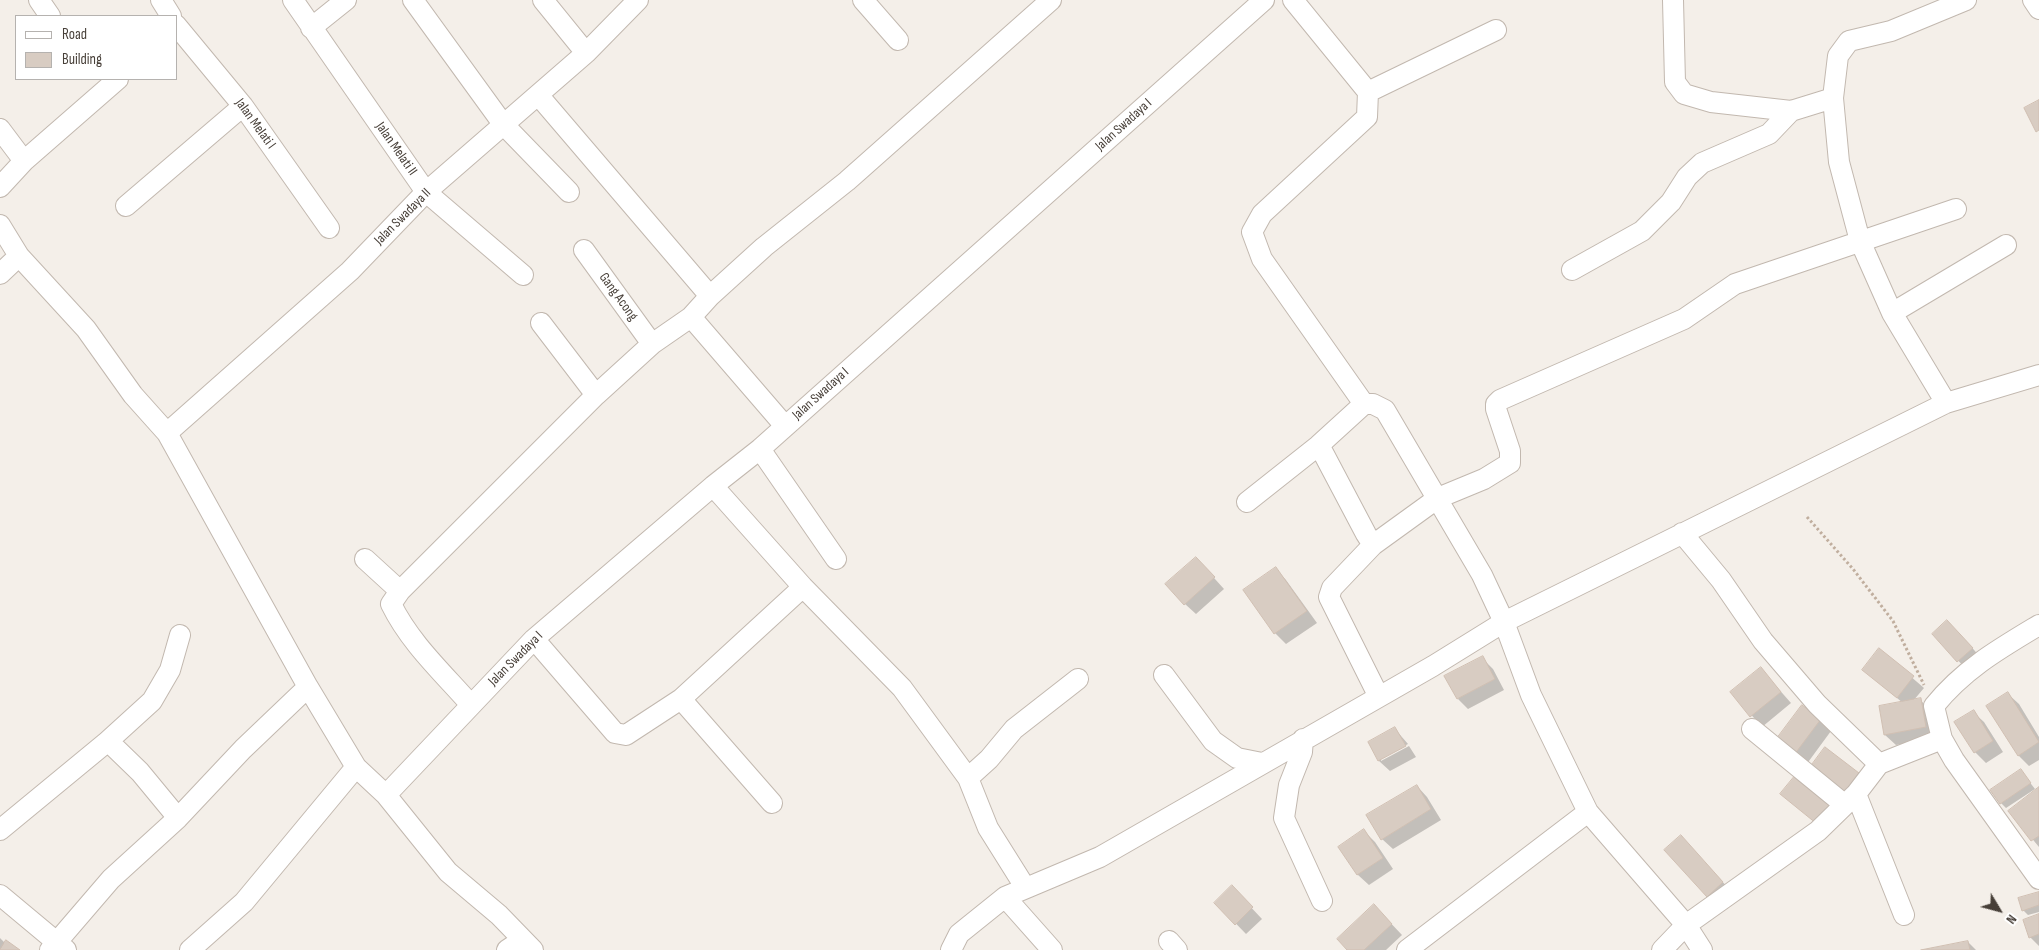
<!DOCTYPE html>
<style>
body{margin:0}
#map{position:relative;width:2039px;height:950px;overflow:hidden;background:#f4efe9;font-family:"Sofia Sans Condensed",sans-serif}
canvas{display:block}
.legend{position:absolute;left:15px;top:15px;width:162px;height:65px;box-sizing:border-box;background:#fff;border:1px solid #b5b2af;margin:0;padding:6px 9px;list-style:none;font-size:15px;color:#473f38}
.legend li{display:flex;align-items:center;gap:10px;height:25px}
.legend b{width:25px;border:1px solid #b5b2af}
.north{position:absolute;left:1974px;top:885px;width:50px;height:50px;-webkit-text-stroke:4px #fff;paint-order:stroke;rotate:127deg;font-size:14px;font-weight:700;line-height:20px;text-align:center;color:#473f38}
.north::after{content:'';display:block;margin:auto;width:18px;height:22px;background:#473f38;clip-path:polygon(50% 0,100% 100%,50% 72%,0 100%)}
</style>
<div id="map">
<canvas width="2039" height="950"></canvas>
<ul class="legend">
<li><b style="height:6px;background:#fff"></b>Road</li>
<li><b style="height:14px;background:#d8ccc2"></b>Building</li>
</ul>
<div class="north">N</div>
</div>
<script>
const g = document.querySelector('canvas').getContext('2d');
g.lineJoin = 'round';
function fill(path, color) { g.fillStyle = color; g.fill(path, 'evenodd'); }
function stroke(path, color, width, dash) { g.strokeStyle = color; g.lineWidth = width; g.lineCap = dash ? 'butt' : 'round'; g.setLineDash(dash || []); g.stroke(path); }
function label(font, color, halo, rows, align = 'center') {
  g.font = font + ' "Sofia Sans Condensed",sans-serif'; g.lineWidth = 5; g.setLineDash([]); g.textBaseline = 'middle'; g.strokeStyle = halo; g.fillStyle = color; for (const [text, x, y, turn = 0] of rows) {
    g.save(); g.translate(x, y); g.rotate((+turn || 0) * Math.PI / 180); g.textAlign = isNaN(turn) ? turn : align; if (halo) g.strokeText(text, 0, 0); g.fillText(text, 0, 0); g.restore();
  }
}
fill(new Path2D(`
 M1206 569 1224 589 1196 614 1185 604Z
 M1276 569 1286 580 1317 623 1286 644 1275 633 1245 590Z
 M1958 632 1983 660 1969 672 1933 634Z
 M1879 649 1924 688 1913 701 1920 700 1931 710 1936 738 1896 745 1885 735 1903 703 1863 670Z
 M1482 658 1493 669 1504 690 1468 709 1458 699Z
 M1761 669 1791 703 1762 727 1731 692Z
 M2008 694 2019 704 2039 737V760L2029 766 2019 756 1988 706Z
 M1973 712 1984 722 2003 752 1986 763 1975 752 1956 722Z
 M1821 720 1831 731 1806 765 1777 740Z
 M1395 729 1408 744 1381 758V761L1409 746 1416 757 1390 771 1379 761 1370 743Z
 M2021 771 2035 789 2006 808 2001 803Z
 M1417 786 1427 797 1441 820 1393 849 1382 839Z
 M2039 789V847L2010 812Z
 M1364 831 1375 842 1393 869 1369 885 1358 875 1340 848Z
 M1691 848 1733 893 1719 906 1708 896Z
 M1232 887 1262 919 1246 934 1216 903Z
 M2039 893V912L2028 915 2023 910Z
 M2039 915V946L2030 937Z
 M1385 917 1402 935 1386 950H1349Z
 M0 938 5 943 18 950H0Z
 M1968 942 1976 950H1928Z`), '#0003');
const building = new Path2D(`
 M2039 100V130L2036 132 2024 108Z
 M1196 557 1215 577 1184 605 1165 584Z
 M1276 567 1307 611 1274 634 1243 590Z
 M1947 620 1973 648 1957 662 1932 634Z
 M1879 648 1914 676 1897 698 1862 670Z
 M1483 656 1495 679 1457 699 1444 676Z
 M1761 667 1781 692 1750 717 1730 692Z
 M2008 692 2039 742 2018 756 1986 706Z
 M1921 698 1926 727 1884 735 1879 706Z
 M1802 705 1821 719 1794 755 1775 741Z
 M1974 710 1993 741 1974 753 1954 722Z
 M1395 727 1406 746 1378 761 1368 742Z
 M1825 747 1859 773 1842 796 1808 770Z
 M2021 769 2031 783 2000 804 1990 790Z
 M1794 777 1831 807 1817 824 1780 794Z
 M1417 785 1431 809 1381 840 1366 815Z
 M2039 787V836L2031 841 2008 811Z
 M1364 829 1383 858 1357 875 1338 847Z
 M1681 835 1723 882 1707 897 1664 850Z
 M1232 885 1253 907 1235 925 1214 903Z
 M2039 892V905L2022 911 2018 898Z
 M1374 904 1392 924 1364 950H1347L1337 939Z
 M2039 914V934L2029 938 2023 920Z
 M6 940 20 950H0Z
 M1968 941 1970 950H1921Z`);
fill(building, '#d8ccc2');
stroke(building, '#d0bfb2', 1);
const minor = new Path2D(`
 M39 0 50 16
 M161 0 171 16
 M293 0 426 192 523 275
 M413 0 503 124 569 192
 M543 0 586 53
 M863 0 898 40
 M1293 0 1368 92 1367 117 1262 214 1252 232 1262 259 1364 404H1373L1385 410 1482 575 1504 622 1531 695 1588 812 1686 925 1702 950
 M1673 0 1675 82 1684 94 1711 102 1791 111 1833 98
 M2033 0 2039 9
 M176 25 243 106 329 228
 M311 28 346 0
 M1368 92 1496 30
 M539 96 710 296
 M0 129 24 161
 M0 187 24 161 118 79
 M126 206 243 106
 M0 225 19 256 0 274
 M584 250 652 344
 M19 256 86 329 133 395 167 433 308 687 356 767 386 795 448 872 499 915 533 950
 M1572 270 1642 231 1671 202 1687 177 1702 163 1769 134 1791 111
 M1892 313 2006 245
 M691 317 785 426
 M541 323 596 395
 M1946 403 1892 313 1860 241 1839 162 1833 98 1838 56 1849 41 1891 31 1966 0
 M1364 404 1319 445 1366 534 1373 545 1332 588 1329 597 1379 697
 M167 433 350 271 426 192 586 53 638 0
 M760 449 836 559
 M713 486 803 587 902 688 968 778 988 828 1025 887
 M1247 502 1319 445
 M1682 533 1721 580 1763 641 1817 704 1879 764
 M1373 545 1438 498 1484 479 1510 463V451L1496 409V404L1500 400 1684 319 1735 284 1956 209
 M365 559 400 591
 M534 639 615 733 626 735 681 699 803 587
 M1164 675 1213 741 1237 758 1262 763
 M681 699 772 803
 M471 705C443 673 410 643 391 604L400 591 596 395 652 344 691 317 710 296 764 247 847 181 1051 0
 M1752 729 1845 805
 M1303 739 1302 752 1289 785 1284 818 1322 901
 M1942 739 1934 706C1964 669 1999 649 2039 625
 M108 741 152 701 170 670 180 635
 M968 778 989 759 1014 729 1078 679
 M1856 794 1904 915
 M386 795 534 639 713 486 760 449 1264 0
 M0 830 108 741 140 772 178 818
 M0 895 66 950
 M1005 897 1052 950
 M1169 941 1177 950
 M50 950 111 879 178 818 243 749 308 687
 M190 950 244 902 356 767
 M507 950 522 940
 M951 950 959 934 1005 897 1100 857 1433 666 1504 622 1946 403 2039 375
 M1407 950 1588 812
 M1662 950 1686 925 1818 831 1856 794 1879 764 1942 739 1954 760 2039 879`);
stroke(minor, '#c2b8af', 22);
stroke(new Path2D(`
 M1807 517 1853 569 1893 621 1924 685`), '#c0ae9e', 3, [2.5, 2.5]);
stroke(minor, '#fff', 20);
label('14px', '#473f38', '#fff', [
 ["Jalan Melati I",255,124,54],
 ["Jalan Swadaya I",1124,125,-42],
 ["Jalan Melati II",396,149,55],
 ["Jalan Swadaya II",403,217,-45],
 ["Gang Acong",618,297,54],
 ["Jalan Swadaya I",821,394,-42],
 ["Jalan Swadaya I",516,659,-45]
]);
</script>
